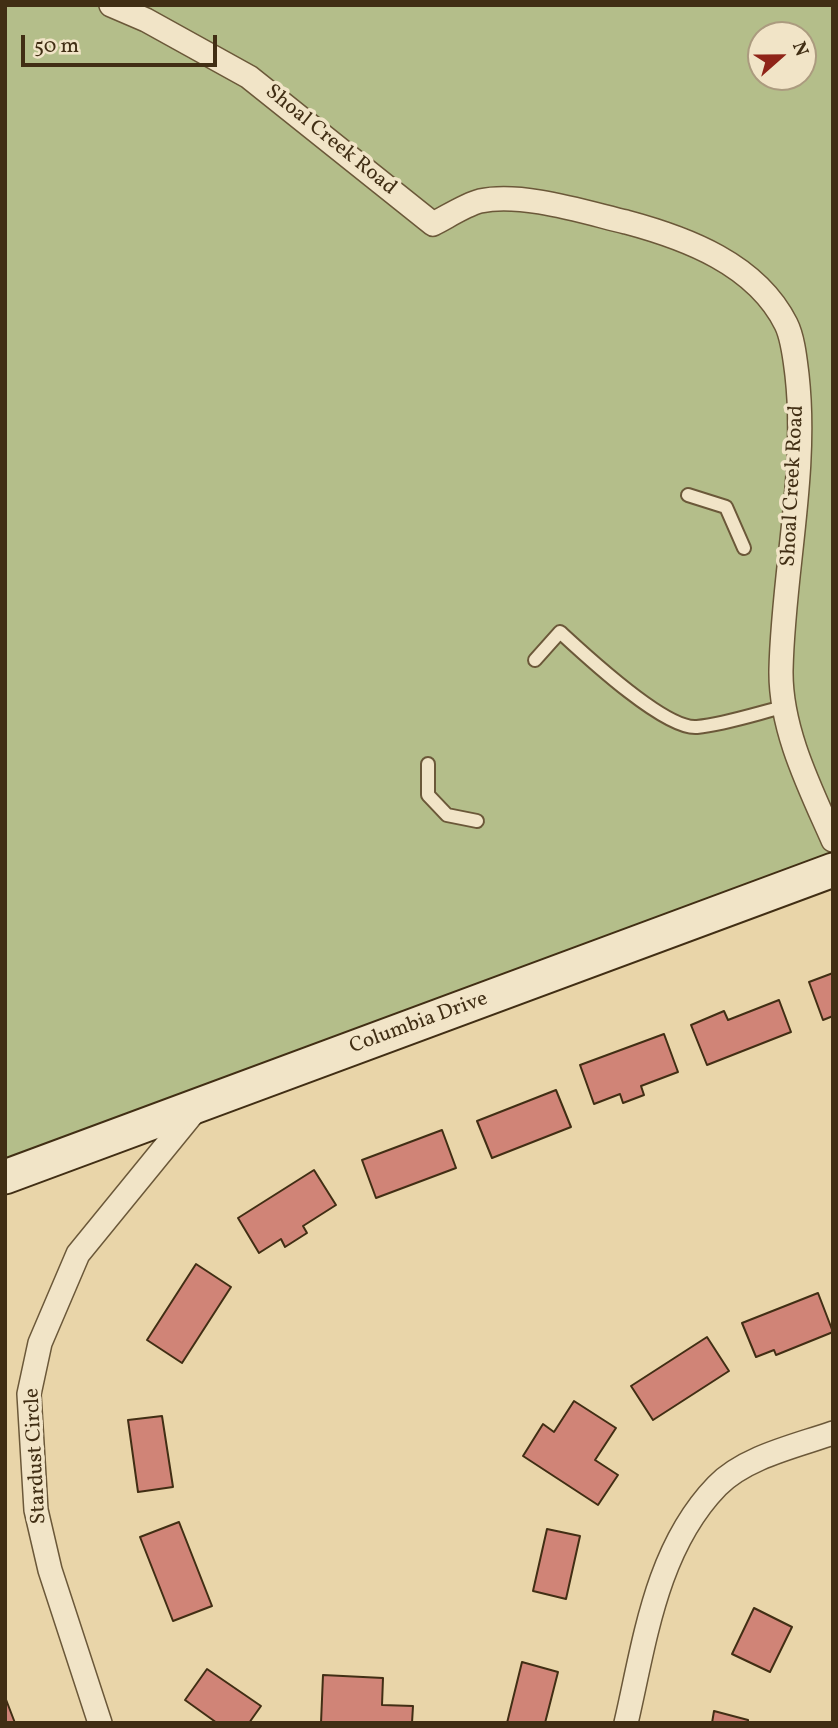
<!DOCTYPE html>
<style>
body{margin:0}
#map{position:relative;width:838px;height:1728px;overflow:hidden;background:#e9d5a9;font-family:Vollkorn,serif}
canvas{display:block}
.frame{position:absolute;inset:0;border:7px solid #412e14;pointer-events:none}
.north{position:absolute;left:747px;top:21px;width:70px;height:70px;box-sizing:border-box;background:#f1e4c7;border:2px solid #ab9b7f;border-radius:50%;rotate:69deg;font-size:19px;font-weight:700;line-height:28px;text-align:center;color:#412e14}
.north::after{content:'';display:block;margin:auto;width:24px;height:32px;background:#8f2418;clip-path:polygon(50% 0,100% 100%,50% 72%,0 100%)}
.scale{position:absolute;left:21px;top:35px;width:196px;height:32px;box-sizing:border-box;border:4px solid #412e14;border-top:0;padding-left:9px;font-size:21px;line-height:24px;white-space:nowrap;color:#412e14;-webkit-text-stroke:5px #f1e4c7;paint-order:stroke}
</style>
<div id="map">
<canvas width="838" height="1728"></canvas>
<div class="frame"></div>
<div class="north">N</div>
<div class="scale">50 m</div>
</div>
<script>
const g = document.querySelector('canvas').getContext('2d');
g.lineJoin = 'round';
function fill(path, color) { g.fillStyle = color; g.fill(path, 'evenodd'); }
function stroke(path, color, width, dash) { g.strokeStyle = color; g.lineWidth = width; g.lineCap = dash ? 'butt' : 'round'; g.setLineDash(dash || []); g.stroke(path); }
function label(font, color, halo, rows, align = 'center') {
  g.font = font + ' Vollkorn,serif'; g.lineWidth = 7; g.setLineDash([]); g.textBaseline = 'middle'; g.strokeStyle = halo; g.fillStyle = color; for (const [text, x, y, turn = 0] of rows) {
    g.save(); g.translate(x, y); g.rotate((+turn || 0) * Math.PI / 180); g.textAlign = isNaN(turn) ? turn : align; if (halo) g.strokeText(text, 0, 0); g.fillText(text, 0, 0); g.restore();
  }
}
fill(new Path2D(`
 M5 5H833V876L5 1173ZM761 35H803V77H761Z`), '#b4be8a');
const building = new Path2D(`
 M833 973V1016L823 1020 809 982Z
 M779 1000 791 1032 707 1065 691 1025 724 1011 728 1020Z
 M664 1034 678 1072 641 1086 644 1095 623 1103 620 1094 594 1104 580 1065Z
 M556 1090 571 1127 492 1158 477 1121Z
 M442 1130 456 1168 376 1198 362 1160Z
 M314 1170 336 1205 303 1226 307 1233 285 1247 281 1239 259 1253 238 1218Z
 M196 1264 231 1287 182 1363 147 1340Z
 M818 1293 833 1332 776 1355 774 1350 756 1357 742 1323Z
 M707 1337 729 1371 653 1420 631 1386Z
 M574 1401 616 1428 595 1460 618 1475 598 1505 523 1456 543 1424 554 1432Z
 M162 1416 173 1487 138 1492 128 1420Z
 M179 1522 212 1606 173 1621 140 1537Z
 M547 1529 580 1536 566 1599 533 1591Z
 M754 1608 792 1627 770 1672 732 1654Z
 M522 1662 558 1672 545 1723H507Z
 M207 1669 261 1706 249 1723H217L185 1700Z
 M323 1675 383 1678 382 1705 413 1706 412 1723H321Z
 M5 1697 15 1723H5Z
 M714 1711 748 1720V1723H712Z`);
fill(building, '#d08477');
stroke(building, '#412e14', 2);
const service = new Path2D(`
 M688 495 726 507 744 548
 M535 660 560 632C585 655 665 730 697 727 726 724 758 713 787 706
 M428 764V795L447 815 477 821`);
const minor = new Path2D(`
 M111 5 146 20 249 77 433 224C447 217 465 205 480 201 522 192 584 212 626 222 686 238 756 264 786 324 793 338 795 359 797 375 808 473 783 572 781 670 780 729 810 788 833 840
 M100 1723 50 1570 36 1510 29 1394 40 1343 78 1254 197 1108
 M626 1723C645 1641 656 1549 717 1486 745 1457 796 1446 833 1433`);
const secondary = new Path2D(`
 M5 1177 833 870`);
stroke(service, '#6b5839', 16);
stroke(minor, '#6b5839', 26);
stroke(secondary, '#412e14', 37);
stroke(service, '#f1e4c7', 12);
stroke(minor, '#f1e4c7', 23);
stroke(secondary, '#f1e4c7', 33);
label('21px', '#412e14', '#f1e4c7', [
 ["Shoal Creek Road",330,141,39],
 ["Shoal Creek Road",794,486,-87],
 ["Columbia Drive",419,1024,-20],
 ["Stardust Circle",37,1456,-93]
]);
</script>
